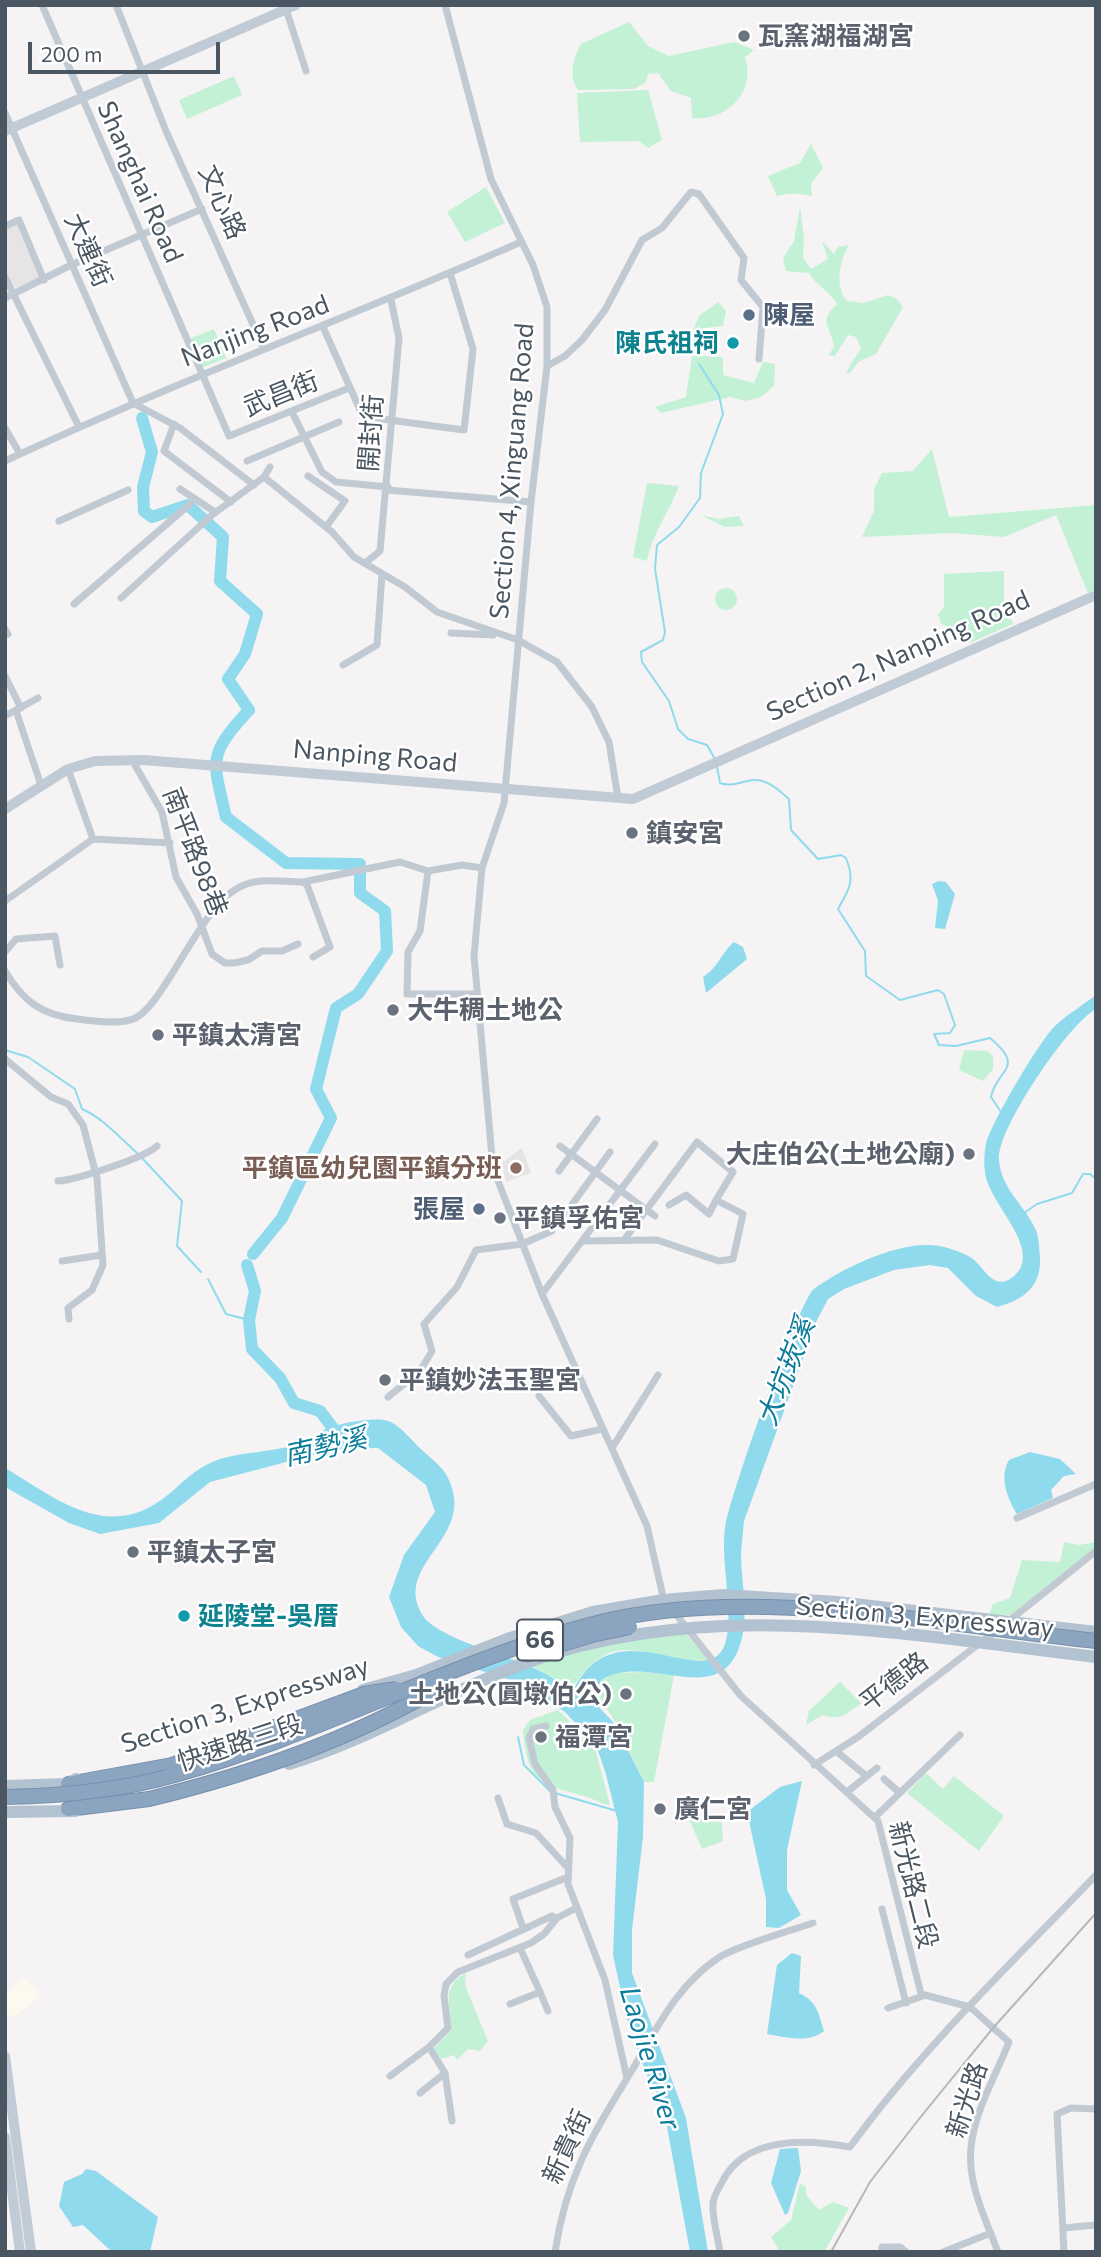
<!DOCTYPE html>
<meta charset="utf-8">
<style>
body{margin:0}
#map{position:relative;width:1101px;height:2257px;overflow:hidden;background:#f5f3f3;font-family:Commissioner,sans-serif}
canvas{display:block}
.frame{position:absolute;inset:0;border:7px solid #4a5661;pointer-events:none}
.scale{position:absolute;left:28px;top:42px;width:192px;height:32px;box-sizing:border-box;border:4px solid #4a5661;border-top:0;padding-left:9px;font-size:21px;line-height:24px;white-space:nowrap;color:#4a5661;-webkit-text-stroke:5px #fff;paint-order:stroke}
</style>
<div id="map">
<canvas width="1101" height="2257"></canvas>
<div class="frame"></div>
<div class="scale">200 m</div>
</div>
<script>
const g = document.querySelector('canvas').getContext('2d');
g.lineJoin = 'round';
function fill(path, color) { g.fillStyle = color; g.fill(path, 'evenodd'); }
function stroke(path, color, width, dash) { g.strokeStyle = color; g.lineWidth = width; g.lineCap = dash ? 'butt' : 'round'; g.setLineDash(dash || []); g.stroke(path); }
function label(font, color, halo, rows, align = 'center') {
  g.font = font + ' Commissioner,"Noto Sans TC",sans-serif'; g.lineWidth = 5; g.setLineDash([]); g.textBaseline = 'middle'; g.strokeStyle = halo; g.fillStyle = color; for (const [text, x, y, turn = 0] of rows) {
    g.save(); g.translate(x, y); g.rotate((+turn || 0) * Math.PI / 180); g.textAlign = isNaN(turn) ? turn : align; if (halo) g.strokeText(text, 0, 0); g.fillText(text, 0, 0); g.restore();
  }
}
fill(new Path2D(`
 M24 1978 42 1995 18 2014 5 2019V1994Z`), '#fdf9ef');
fill(new Path2D(`
 M17 222 41 277 17 288 12 286 5 271V228Z
 M522 1148 531 1173 506 1182 502 1163Z`), '#e6e4e5');
fill(new Path2D(`
 M629 22 648 46 669 56 734 42 754 50 745 57C757 92 726 122 692 118L691 98 671 91 658 73 648 74 646 82 634 89 578 90C568 75 573 59 581 44Z
 M234 76 242 95 187 119 179 100Z
 M648 90 662 140 648 148 639 141 580 142 577 93Z
 M811 144 823 168 811 184 812 196C801 193 787 193 777 196L768 176 800 163Z
 M486 187 505 223 465 242 447 212Z
 M800 207 804 238 803 258 811 269 828 259 822 241 834 254 838 247 849 245C840 260 834 286 847 301L864 303 888 295 897 299 903 307 876 354 858 362 850 373 846 372 861 348 856 337 848 335 835 356 829 355 834 346C830 325 818 322 837 304 829 290 816 286 809 273L786 271 783 258 794 241Z
 M718 302 726 311 723 326 705 328 702 356 723 357V375L754 383 763 362 775 364 774 386 761 397 746 401 730 397 661 413 655 407 686 397 692 356 687 345 699 316Z
 M214 329 226 358 199 369 187 340Z
 M932 449 949 517 1096 505V589L1088 593 1056 515 1004 537 952 533 862 537 874 511V489L882 473 913 471Z
 M647 483 679 486C669 512 652 534 647 561L633 557Z
 M701 515 718 519 739 516 744 526 725 527Z
 M1004 571V603L1013 624 970 643 941 623 938 614 944 607V574Z
 M715 599a11 11 0 1 1 22 0a11 11 0 1 1-22 0Z
 M964 1050 987 1051 993 1056V1069L983 1081 959 1070Z
 M1064 1542 1079 1545 1096 1542V1547L1011 1615H989L993 1604 1010 1598 1022 1560 1060 1562Z
 M686 1634 709 1660C651 1667 616 1618 572 1689L529 1664C581 1649 633 1636 686 1634Z
 M645 1672 674 1675 654 1782H644L616 1723 597 1694 601 1680 614 1673Z
 M840 1682 861 1703C847 1714 840 1721 823 1715L806 1725 809 1711Z
 M558 1710 594 1745 610 1805C600 1804 593 1798 584 1796 539 1784 527 1780 523 1730L530 1720Z
 M926 1773 943 1789 954 1776 1004 1816 979 1851 907 1793Z
 M721 1815 723 1841 702 1849 689 1819Z
 M466 1973 465 1985 488 2041 480 2051 468 2049 457 2060 454 2055 441 2059 433 2049 451 2031C451 2008 440 1987 466 1973Z
 M800 2183 806 2187V2195L819 2210 833 2202 849 2208 824 2252H780L771 2237 791 2220Z`), '#c3f1d5');
fill(new Path2D(`
 M939 881 946 882 955 894 945 929 935 928 938 901 932 884Z
 M734 942 743 947 747 959 706 993 703 977C719 967 720 954 734 942Z
 M1096 995V1009C1069 1023 996 1130 999 1160 1001 1189 1024 1204 1036 1230 1039 1238 1039 1248 1040 1256 1042 1286 1024 1300 997 1307L976 1296 948 1268 930 1265 894 1270 844 1289 828 1299 817 1320 744 1521C743 1533 741 1546 741 1558 742 1584 748 1613 742 1638 723 1715 650 1650 601 1680L594 1702 615 1724 644 1782 643 1837 632 1930V1973L686 2118 708 2252H690L663 2105 646 2073 627 2019 613 1955 618 1822 605 1771 596 1745 565 1712 523 1684 438 1657 418 1646 401 1627 389 1597 404 1555 435 1512 426 1485 378 1448 336 1449 210 1482 159 1523 100 1534 69 1523 5 1487V1468C51 1495 101 1538 155 1504 175 1492 188 1473 210 1463 239 1450 274 1454 303 1442 311 1439 318 1432 326 1429 342 1423 367 1418 384 1420 397 1421 411 1440 421 1449 429 1457 441 1465 447 1476 480 1538 390 1563 423 1616 437 1637 506 1656 532 1667 546 1673 560 1683 573 1691 615 1603 707 1696 725 1644 735 1615 720 1562 725 1528 728 1500 799 1300 814 1289 844 1267 906 1237 944 1247 952 1249 963 1253 970 1257 984 1265 993 1294 1014 1276 1045 1250 987 1202 985 1172 984 1164 984 1153 986 1144 990 1125 1041 1038 1056 1025 1068 1014 1083 1005 1096 995Z
 M1030 1452 1060 1459 1076 1474 1064 1476 1051 1490 1053 1498 1017 1514C1007 1498 999 1477 1009 1460Z
 M802 1781 787 1850V1890L801 1915 779 1928 766 1927V1899L747 1812 780 1787Z
 M792 1953 801 1956 799 1993C818 2002 818 2013 824 2031 808 2044 785 2037 767 2034L777 1965Z
 M798 2148 801 2171 788 2213 785 2215 771 2183 780 2149Z
 M86 2169 96 2171 158 2217 150 2252H112L83 2225 73 2227 59 2206 64 2182 82 2174Z`), '#90daee');
stroke(new Path2D(`
 M699 364 719 395 723 414 701 473 700 498 679 527 657 545 655 569 665 632 663 640 641 652 642 662 669 701 678 729 688 739 707 745 715 759
 M717 767 720 783C736 789 750 775 765 782 774 785 782 793 789 799L791 830 818 859 841 855 846 858C856 883 848 890 838 909L865 951 866 976 900 1000 938 990 944 994 955 1025 950 1033 934 1034 939 1045 956 1046 990 1038C1027 1069 996 1069 991 1097L1001 1112
 M5 1050 28 1057 75 1089 82 1109C104 1119 118 1136 137 1153
 M143 1159 182 1201 177 1246 201 1272
 M1024 1213 1037 1204 1072 1193 1083 1174H1090L1096 1179
 M208 1279 226 1314 249 1320
 M518 1737 524 1765 550 1791
 M555 1793 617 1811`), '#90daee', 2);
stroke(new Path2D(`
 M142 418 152 452 143 487 144 511 152 517 188 505 223 537 220 581 257 614 245 654 228 679 249 710C208 755 212 758 226 817L286 863 360 864V893L385 911 387 951 358 994 336 1008 333 1020 316 1089 331 1118 282 1218 253 1254
 M247 1265 255 1291 249 1320 252 1349 280 1378 294 1403 320 1411 342 1440`), '#90daee', 12);
const highway = new Path2D(`
 M68 1784 172 1765
 M68 1809 149 1799`);
stroke(highway, '#7690ad', 16);
stroke(new Path2D(`
 M42 5 229 436 349 388
 M116 5 166 131 264 349
 M445 5 491 179 533 265 547 307V366L531 502 504 803 482 868 474 956 493 1168 542 1294 647 1526 664 1601
 M285 6 306 71
 M5 113 133 403 180 428 254 485
 M5 226 19 220 44 280
 M5 277 79 427
 M5 298 71 265 202 209
 M323 327 361 412 367 417 464 430 473 349 450 273
 M547 366 565 356 582 340 605 310 642 240 662 228 691 192 699 194 744 258 741 280 763 307 759 359
 M292 412 322 472 336 482 388 487
 M174 424 164 451 231 502
 M5 428 20 454
 M5 461C175 382 350 317 521 242
 M247 461 339 422
 M308 476 345 501 326 527
 M264 477 332 532 354 557 405 587 437 612 518 640 557 662 592 707 609 742 618 798
 M180 489 215 512
 M387 490 531 502
 M59 521 128 490
 M365 563 380 551 399 338 391 300
 M121 598 212 515 264 477 270 467
 M74 604 190 504
 M5 629 8 634
 M451 633 493 635
 M343 665 377 645 382 574
 M5 676 21 708
 M16 711 41 785
 M5 716 38 698
 M132 760 162 812 176 877 197 914 212 954 225 963H234L248 960 262 951H282L298 944
 M68 769 93 839 170 843
 M428 871 420 931 408 952 407 994H477
 M303 882 400 862 428 871 462 865 482 868
 M5 901 93 839
 M5 952 16 939 55 936 60 965
 M5 971C23 1001 41 1015 77 1019 93 1021 115 1024 130 1020 161 1014 197 912 236 889 258 876 279 882 303 882L307 885 330 947 313 957
 M5 1059 51 1097 68 1104 83 1125 97 1178 103 1265 92 1290 68 1308 69 1319
 M560 1146 655 1216
 M559 1171 597 1119
 M58 1181C75 1180 145 1158 157 1146
 M558 1224 610 1152
 M624 1240 697 1142 733 1172 716 1200
 M584 1241 657 1240 719 1261 733 1259 743 1214 716 1200 709 1214 686 1195 669 1205
 M62 1261 102 1255
 M542 1294 655 1144
 M539 1396 571 1436 602 1429
 M388 1397 420 1371 432 1351 424 1324 457 1287 476 1250 522 1244 552 1231
 M612 1448 658 1375
 M1017 1518 1096 1484
 M674 1612 741 1696 878 1821 921 1994 970 2007 1009 2042C996 2075 974 2112 971 2148 967 2183 986 2220 998 2252
 M1009 1621 1096 1551
 M546 1726 533 1729 529 1738 535 1764 553 1790 555 1807 570 1838 568 1884 605 1980 627 2078
 M836 1751 865 1775
 M814 1765 858 1737 997 1630
 M884 1779 900 1793
 M847 1792 877 1768
 M498 1798 507 1824 536 1833 567 1867
 M875 1817 960 1735
 M882 1909 906 2003
 M523 1928 513 1899 568 1877
 M468 1955 552 1916 557 1918
 M540 1992 548 2011
 M510 2004 540 1992 520 1948
 M888 2008 923 1996
 M429 2047 445 2073 452 2121
 M390 2076 429 2047 448 2028 444 1996 446 1984 458 1972 531 1943 544 1934 557 1918 576 1908
 M420 2093 445 2073
 M1063 2228 1096 2225
 M555 2252C567 2173 594 2133 634 2067 658 2026 677 1986 718 1958 736 1946 790 1931 813 1923
 M720 2252C718 2237 712 2219 713 2204 713 2197 718 2190 721 2184 743 2136 806 2139 850 2147 922 2048 1012 1963 1096 1875
 M882 2252V2247H900L906 2252
 M943 2252 991 2233
 M1064 2252 1057 2114 1071 2108 1096 2109`), '#c1cad2', 7);
stroke(new Path2D(`
 M5 131 296 5
 M5 809 68 769 95 761 143 760 633 799 1096 595
 M5 2056 31 2252
 M5 2137 20 2252`), '#c1cbd6', 10);
stroke(new Path2D(`
 M363 1690 416 1675 507 1639 593 1612 663 1600 723 1595 837 1602 1096 1632
 M289 1764C372 1739 447 1691 528 1662 710 1596 909 1635 1096 1657
 M5 1786 68 1784 76 1779
 M5 1812 75 1811`), '#b3c2d1', 12);
stroke(highway, '#8ba5c1', 14);
stroke(new Path2D(`
 M831 2252 870 2182 919 2119 993 2028 1096 1913`), '#b5b8bd', 2);
const highwayBridge = new Path2D(`
 M525 1655 592 1635 630 1627
 M172 1765 364 1694 396 1689
 M5 1797C63 1796 123 1790 178 1774 321 1734 453 1660 597 1623 749 1584 940 1625 1096 1641
 M149 1799C248 1775 345 1742 433 1691`);
stroke(highwayBridge, '#7690ad', 16, []);
stroke(highwayBridge, '#8ba5c1', 14);
for (const [x, y, r, color] of [
 [744,36,7,"#6b7280"],
 [749,315,7,"#5c6f8a"],
 [733,343,7,"#0f9aa8"],
 [632,833,7,"#6b7280"],
 [393,1010,7,"#6b7280"],
 [158,1035,7,"#6b7280"],
 [969,1154,7,"#6b7280"],
 [516,1168,7,"#8d6e63"],
 [479,1209,7,"#5c6f8a"],
 [500,1218,7,"#6b7280"],
 [385,1380,7,"#6b7280"],
 [133,1552,7,"#6b7280"],
 [184,1616,7,"#0f9aa8"],
 [626,1694,7,"#6b7280"],
 [541,1737,7,"#6b7280"],
 [660,1809,7,"#6b7280"]
]) { const dot = new Path2D(); dot.arc(x, y, r, 0, 2 * Math.PI); g.fillStyle = color; g.fill(dot); stroke(dot, '#fff', 2.5); }
for (const [x, y, w] of [
 [540,1640,46]
]) { const box = new Path2D(); box.roundRect(x - w / 2, y - 20.5, w, 41, 5); g.fillStyle = '#fff'; g.fill(box); stroke(box, '#4a5661', 2); }
label('bold 24px', '#4a5661', null, [
 ["66",540,1640]
]);
label('bold 26px', '#5b616d', '#fff', [
 ["瓦窯湖福湖宮",758,36],
 ["鎮安宮",646,833],
 ["大牛稠土地公",407,1010],
 ["平鎮太清宮",172,1035],
 ["大庄伯公(土地公廟)",955,1154,"right"],
 ["平鎮孚佑宮",514,1218],
 ["平鎮妙法玉聖宮",399,1380],
 ["平鎮太子宮",147,1552],
 ["土地公(圓墩伯公)",612,1694,"right"],
 ["福潭宮",555,1737],
 ["廣仁宮",674,1809]
], 'left');
label('26px', '#4a5661', '#fff', [
 ["Shanghai Road",140,182,66],
 ["文心路",222,202,66],
 ["大連街",88,250,66],
 ["Nanjing Road",255,331,-21],
 ["武昌街",281,394,-22],
 ["開封街",371,433,-86],
 ["Section 4, Xinguang Road",512,471,-85],
 ["Section 2, Nanping Road",898,656,-24],
 ["Nanping Road",375,756,5],
 ["南平路98巷",195,852,69],
 ["Section 3, Expressway",925,1617,5],
 ["平德路",894,1682,-38],
 ["Section 3, Expressway",245,1705,-18],
 ["快速路三段",240,1743,-18],
 ["新光路二段",913,1885,76],
 ["新光路",967,2100,-72],
 ["新貴街",567,2147,-65]
]);
label('bold 26px', '#4e5e75', '#fff', [
 ["陳屋",763,315],
 ["張屋",465,1209,"right"]
], 'left');
label('bold 26px', '#0d838f', '#fff', [
 ["陳氏祖祠",719,343],
 ["延陵堂-吳厝",198,1616,"left"]
], 'right');
label('bold 26px', '#785e54', '#fff', [
 ["平鎮區幼兒園平鎮分班",502,1168]
], 'right');
label('italic 28px', '#0c7c9b', '#fff', [
 ["大坑崁溪",786,1372,-69],
 ["南勢溪",325,1447,-13],
 ["Laojie River",650,2058,73]
]);
</script>
